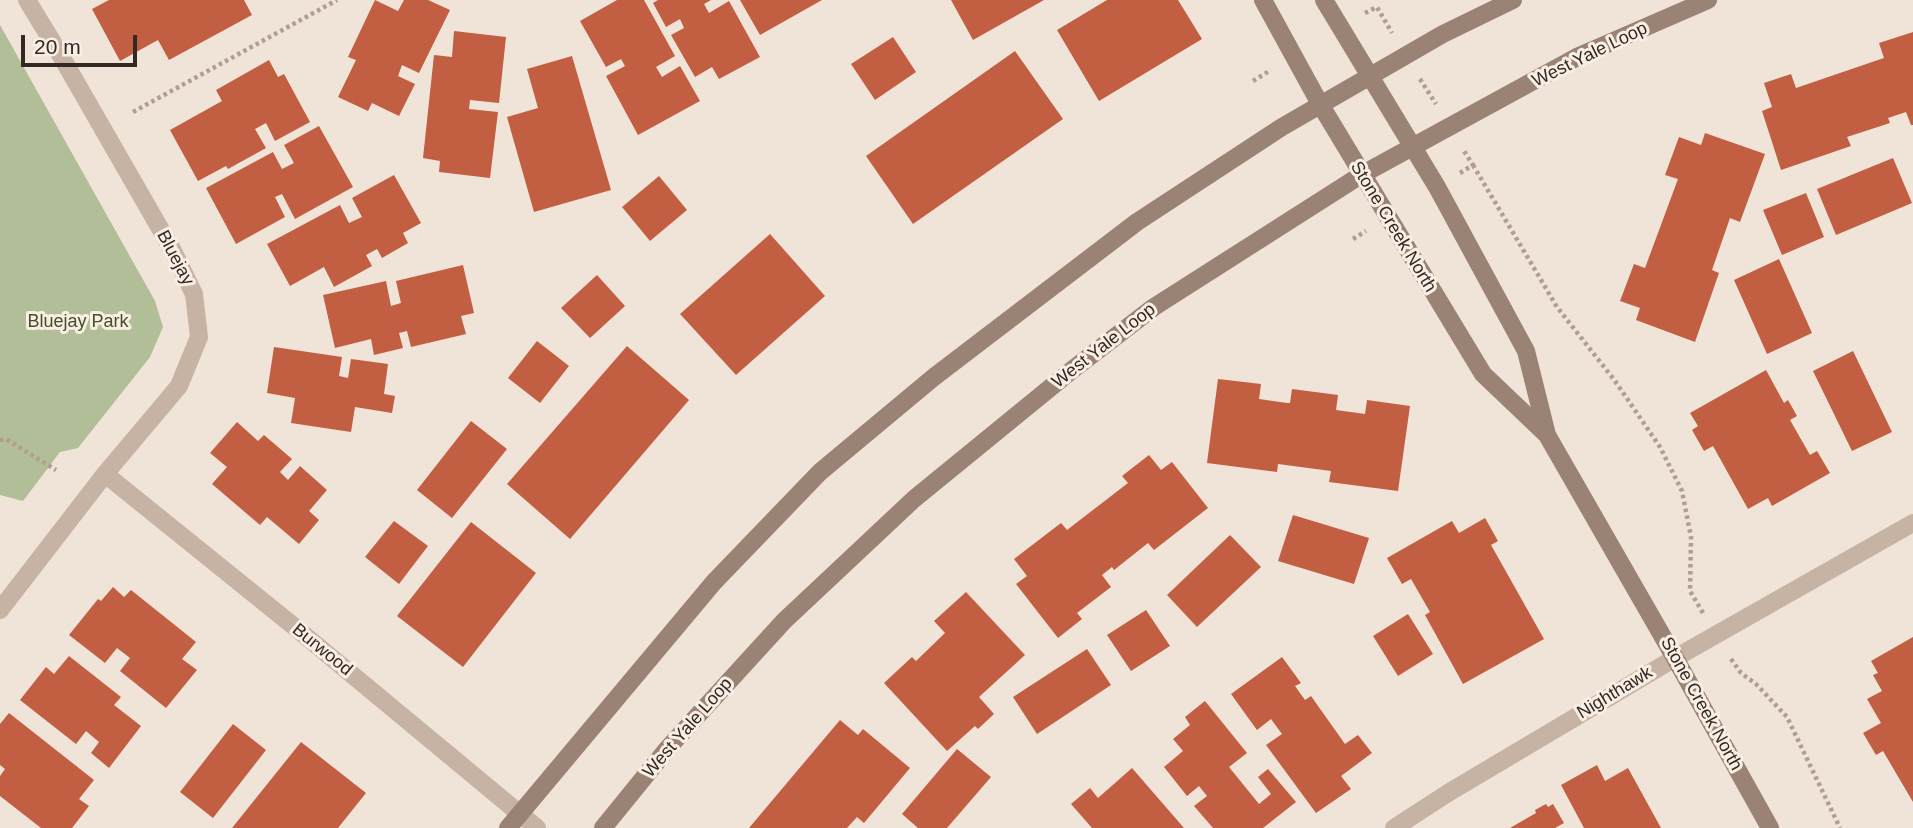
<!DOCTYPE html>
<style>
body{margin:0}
#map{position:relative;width:1913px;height:828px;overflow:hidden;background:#f0e3d7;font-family:Helvetica,sans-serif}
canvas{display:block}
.scale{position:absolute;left:21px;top:35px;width:116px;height:32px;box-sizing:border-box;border:4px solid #322925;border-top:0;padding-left:9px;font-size:21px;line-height:24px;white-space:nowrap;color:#322925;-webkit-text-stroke:5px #f8eee3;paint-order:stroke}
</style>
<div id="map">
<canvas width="1913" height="828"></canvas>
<div class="scale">20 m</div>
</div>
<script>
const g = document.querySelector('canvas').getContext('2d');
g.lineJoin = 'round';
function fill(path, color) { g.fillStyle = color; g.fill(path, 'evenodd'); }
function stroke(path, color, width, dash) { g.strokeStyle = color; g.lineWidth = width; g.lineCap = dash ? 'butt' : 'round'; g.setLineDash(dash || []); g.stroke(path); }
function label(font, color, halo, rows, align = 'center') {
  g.font = font + ' Helvetica,sans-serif'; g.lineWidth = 6; g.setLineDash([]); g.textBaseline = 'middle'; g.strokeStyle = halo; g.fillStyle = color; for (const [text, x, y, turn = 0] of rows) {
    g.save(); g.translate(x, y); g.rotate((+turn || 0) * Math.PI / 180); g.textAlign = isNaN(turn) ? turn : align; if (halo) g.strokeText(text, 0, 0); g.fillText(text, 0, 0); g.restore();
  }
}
fill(new Path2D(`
 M0 25 155 301 163 327 150 357 78 448 60 452 23 501 0 495Z`), '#b2be98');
fill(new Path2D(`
 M109 0H244L252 15 169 60 158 40 120 61 92 9Z
 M375 0 398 11 404 0H428L450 10 419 73 402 65 398 76 415 84 399 116 372 103 368 111 338 97 356 60 348 57Z
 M617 0H644L675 56 656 67 662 77 680 66 700 101 638 135 606 76 625 66 621 59 606 67 580 21Z
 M658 0H711L704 4 709 13 729 1 760 57 719 79 712 67 695 77 671 35 684 28 680 19 666 27 653 3Z
 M740 0H822L760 35Z
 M951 0H1044L973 40Z
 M1107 0H1178L1202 39 1099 101 1057 30Z
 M454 31 506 37 499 103 470 100 469 109 498 112 490 178 439 172 440 161 423 158 434 55 452 57Z
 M1913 32V125H1911L1906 112 1888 118 1890 123 1847 137 1851 146 1781 170 1762 111 1772 107 1764 83 1791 74 1796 88 1878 60 1884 58 1879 43Z
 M893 37 916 72 875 100 851 64Z
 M1015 51 1063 119 913 224 866 156Z
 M572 56 611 190 534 212 507 117 538 108 527 69Z
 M269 60 278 77 284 74 310 122 275 141 266 123 255 129 266 148 228 169 226 166 198 181 170 130 222 101 216 90Z
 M319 126 353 187 295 219 282 194 275 197 285 217 236 244 206 188 273 152 282 169 294 163 284 145Z
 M1705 133 1765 154 1740 222 1730 218 1712 270 1719 273 1695 342 1636 320 1640 308 1620 301 1634 264 1645 268 1678 179 1665 175 1679 137 1701 145Z
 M1893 158 1912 203 1836 235 1817 189Z
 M394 175 421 223 403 233 408 243 382 258 377 249 366 255 372 266 334 287 324 267 290 286 267 244 340 205 349 223 362 217 352 198Z
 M659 176 687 210 650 241 622 207Z
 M1806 193 1824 237 1782 255 1763 210Z
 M770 234 825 296 736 375 680 314Z
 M1779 259 1812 333 1767 354 1734 280Z
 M463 265 474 313 461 316 466 334 411 347 407 331 399 333 403 348 374 355 371 339 335 348 323 295 386 281 391 306 401 303 396 281Z
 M597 275 625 306 590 338 561 308Z
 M537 341 569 366 540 403 508 378Z
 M627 346 689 400 570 539 507 484Z
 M274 347 342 357 339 376 348 378 351 359 388 364 384 394 395 396 392 413 355 407 351 432 291 423 295 398 267 393Z
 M1853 351 1892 432 1852 451 1813 371Z
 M1766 370 1784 403 1788 400 1797 416 1790 420 1810 455 1817 451 1830 473 1772 506 1768 498 1748 509 1713 446 1704 451 1692 430 1698 426 1690 413Z
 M1218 379 1261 384 1259 399 1287 403H1290L1292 389 1338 395 1336 410 1365 414 1367 400 1410 406 1398 491 1329 482 1331 471 1278 464 1277 472 1207 463Z
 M471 421 507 449 452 518 417 490Z
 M237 422 258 441 264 435 292 459 280 472 288 480 300 466 327 490 309 511 319 520 299 544 267 517 260 525 212 484 227 467 210 453Z
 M1149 455 1161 470 1172 462 1208 508 1154 550 1148 543 1114 570 1112 567 1102 575 1111 587 1077 613 1082 619 1058 638 1016 584 1027 576 1014 559 1061 523 1067 530 1128 483 1122 476Z
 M1293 515 1369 538 1354 584 1278 561Z
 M1485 518 1498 541 1491 545 1544 639 1463 684 1425 615 1430 612 1411 579 1402 584 1387 558 1452 521 1459 533Z
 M394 521 428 546 399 584 365 557Z
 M471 522 536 573 463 667 397 616Z
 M1230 535 1261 567 1197 627 1167 595Z
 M113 587 124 597 131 590 196 642 182 659 197 670 166 708 120 671 130 658 117 648 105 663 69 635 98 599 101 601Z
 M966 592 1025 655 979 697 994 714 978 729 975 726 947 751 884 683 912 657 916 661 945 633 934 621Z
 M1146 610 1170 646 1131 671 1107 635Z
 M1408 614 1433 654 1398 676 1373 636Z
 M1913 637V802L1883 751 1876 755 1863 733 1881 723 1867 699 1882 691 1873 675 1878 673 1871 661Z
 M1087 649 1111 685 1037 734 1013 697Z
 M69 656 121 697 114 705 141 726 109 768 91 753 99 742 86 731 76 744 20 700 46 667 54 674Z
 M1282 657 1301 683 1295 686 1305 700 1311 696 1345 744 1358 735 1372 753 1341 776 1351 789 1316 813 1266 745 1282 734 1271 719 1257 730 1231 694Z
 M1205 701 1247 753 1229 767 1259 804 1271 794 1258 777 1268 769 1296 802 1263 828H1213L1194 806 1207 796 1199 786 1187 796 1164 767 1183 751 1173 739 1190 725 1185 717Z
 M9 713 94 780 79 799 89 806 72 828H41L0 796V776L5 769 0 765V724Z
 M840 720 858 735 863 729 910 768 864 823 857 817 847 828H749Z
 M233 724 266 750 213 818 180 792Z
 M301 742 366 793 338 828H232Z
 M957 749 991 777 947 828H918L902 814Z
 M1597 765 1605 781 1628 768 1661 828H1584L1561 785Z
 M1132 768 1184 828H1092L1071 804 1090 788 1098 798Z
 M1546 804 1548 807 1553 804 1564 823 1555 828H1510L1536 813 1535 810Z`), '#c25e42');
stroke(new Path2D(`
 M1365 13 1377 7 1392 33
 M1420 79 1436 104
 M1253 81 1271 70
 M133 112 337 0
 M1473 165 1557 307 1615 381 1660 447 1682 491 1691 537 1690 591 1703 613
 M1460 173 1473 165 1464 151
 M1353 239 1366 231
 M0 440 6 439 56 470
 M1731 659 1741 673 1756 684 1787 717 1840 828`), '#b39d8e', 4.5, [3.5, 3.5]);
stroke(new Path2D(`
 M105 474 291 624 537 828
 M0 610 105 474 179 386 199 337 194 294 173 251 61 56 27 0
 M1394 828 1448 793 1675 658 1913 523`), '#c7b3a4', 18);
stroke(new Path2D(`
 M1263 0 1320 104 1483 374 1546 434
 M1324 0 1437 187 1526 351 1547 435 1675 658 1770 828
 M508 828 714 582 820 472 934 377 1137 222 1282 127 1443 34 1513 0
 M603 828 668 748 784 621 914 499 1072 370 1154 307 1361 175 1579 56 1708 0`), '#9a8275', 18);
label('18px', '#322925', '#f8eee3', [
 ["West Yale Loop",1590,55,-26],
 ["Stone Creek North",1393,227,59],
 ["Bluejay",175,258,62],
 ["West Yale Loop",1104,346,-38],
 ["Burwood",322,650,39],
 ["Nighthawk",1615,693,-31],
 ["Stone Creek North",1701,704,61],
 ["West Yale Loop",688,728,-49]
]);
label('18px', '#43502a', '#f8eee3', [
 ["Bluejay Park",78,322]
]);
</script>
